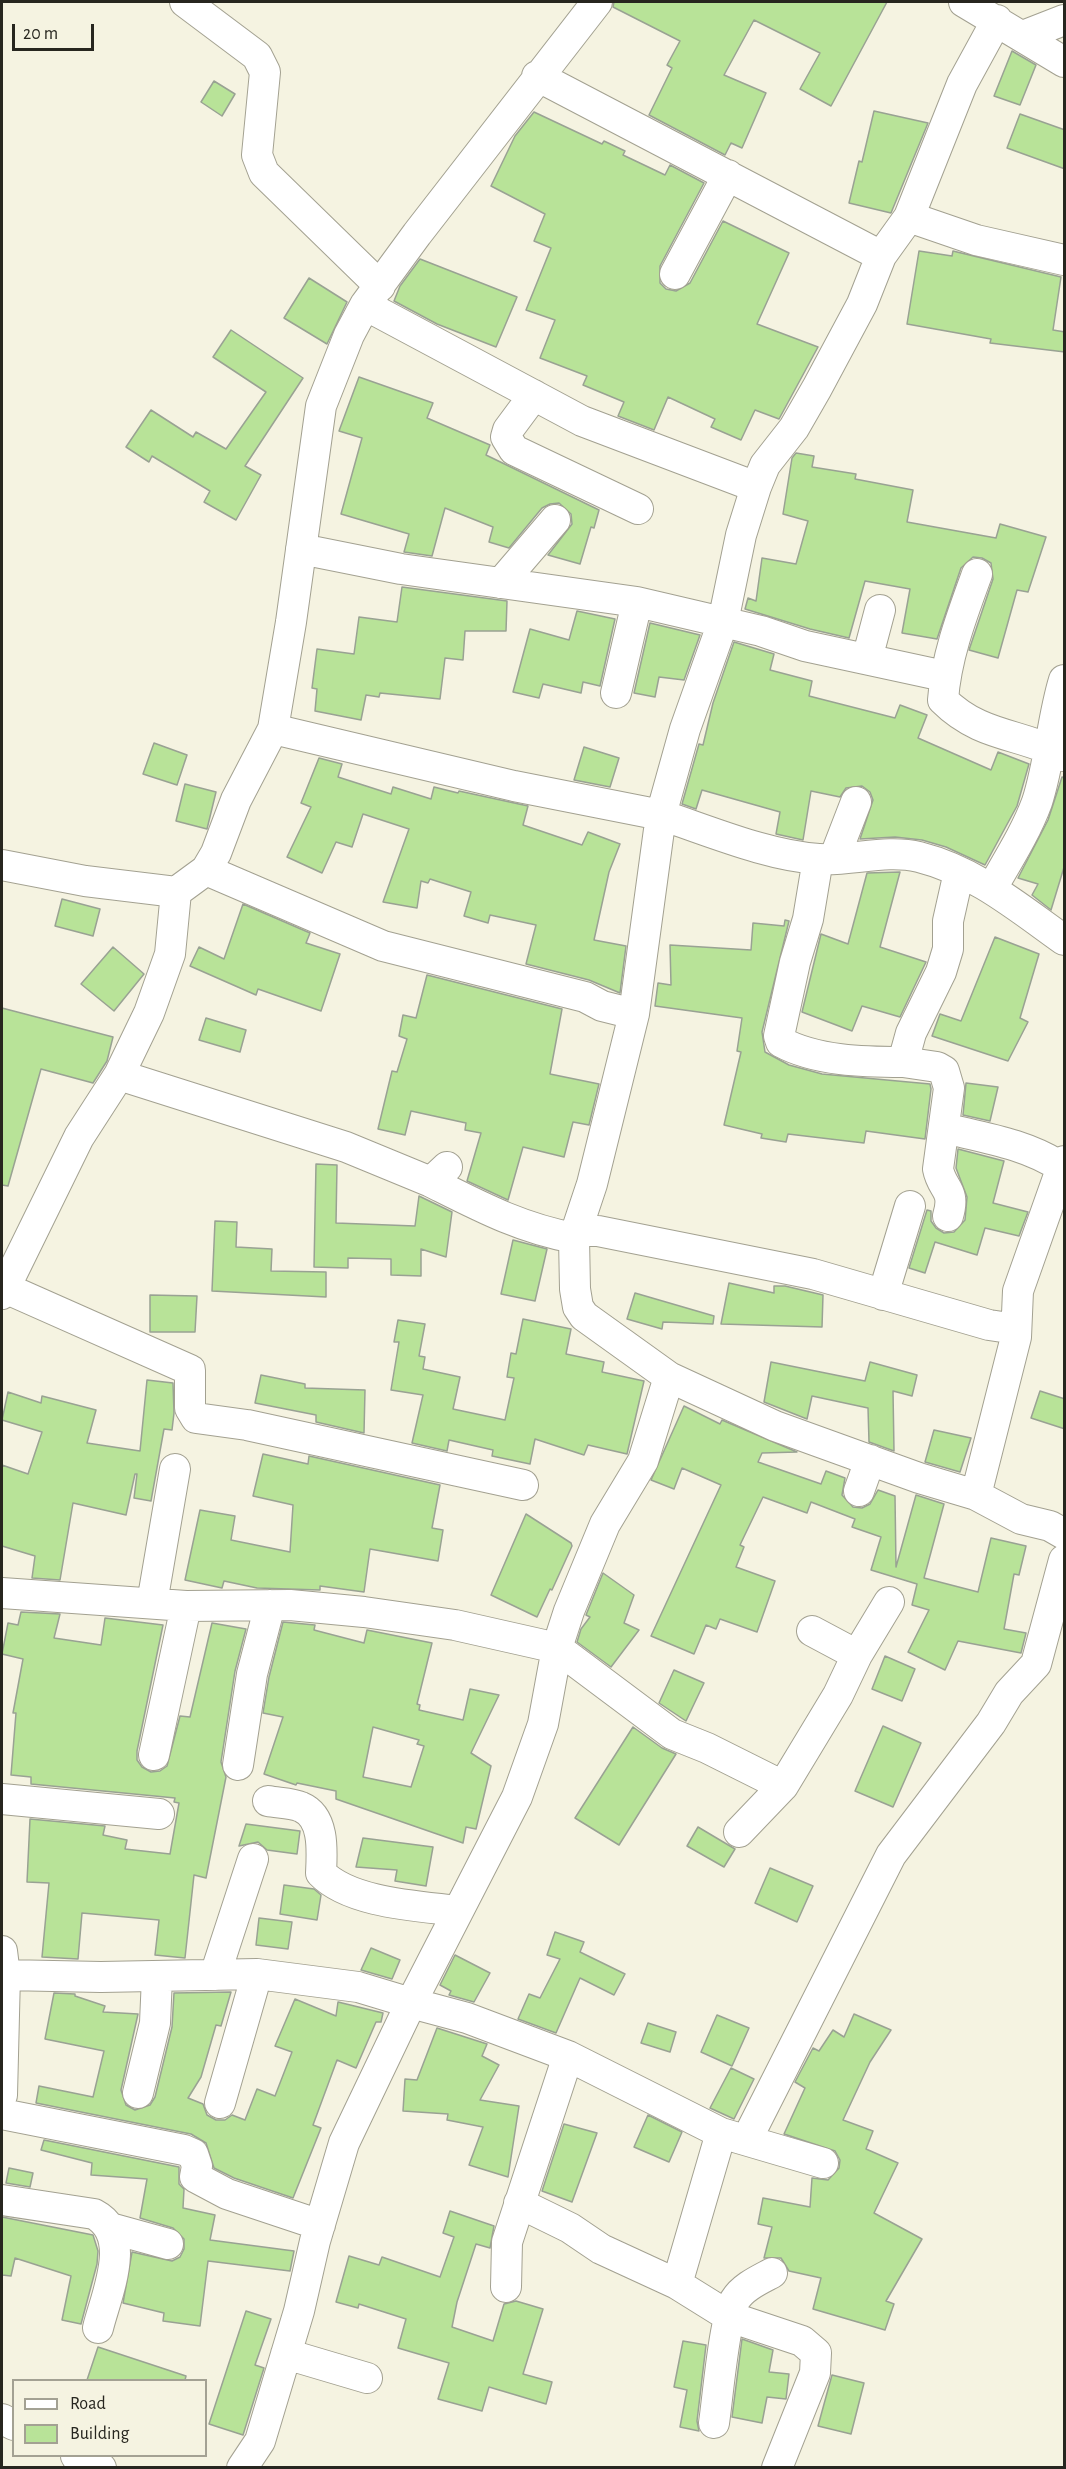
<!DOCTYPE html>
<style>
body{margin:0}
#map{position:relative;width:1066px;height:2469px;overflow:hidden;background:#f5f3e1;font-family:"Alegreya Sans",sans-serif}
canvas{display:block}
.frame{position:absolute;inset:0;border:3px solid #27261f;pointer-events:none}
.legend{position:absolute;left:12px;top:2379px;width:195px;height:78px;box-sizing:border-box;background:#f5f3e1;border:2px solid #a3a193;margin:0;padding:8px 10px;list-style:none;font-size:18px;color:#27261f}
.legend li{display:flex;align-items:center;gap:12px;height:30px}
.legend b{width:30px;border:2px solid #a3a193}
.scale{position:absolute;left:12px;top:24px;width:82px;height:27px;box-sizing:border-box;border:3px solid #27261f;border-top:0;padding-left:8px;font-size:18px;line-height:21px;white-space:nowrap;color:#27261f;-webkit-text-stroke:4px #f5f3e1;paint-order:stroke}
</style>
<div id="map">
<canvas width="1066" height="2469"></canvas>
<div class="frame"></div>
<ul class="legend">
<li><b style="height:8px;background:#fff"></b>Road</li>
<li><b style="height:16px;background:#b8e398"></b>Building</li>
</ul>
<div class="scale">20 m</div>
</div>
<script>
const g = document.querySelector('canvas').getContext('2d');
g.lineJoin = 'round';
function fill(path, color) { g.fillStyle = color; g.fill(path, 'evenodd'); }
function stroke(path, color, width, dash) { g.strokeStyle = color; g.lineWidth = width; g.lineCap = dash ? 'butt' : 'round'; g.setLineDash(dash || []); g.stroke(path); }
const building = new Path2D(`
 M614 2H887L831 106 800 89 820 53 754 20 724 75 766 93 742 148 731 143 725 155 649 115 672 68 667 65 680 41 613 7Z
 M1012 51 1036 65 1020 105 994 96Z
 M214 81 235 94 222 116 201 102Z
 M874 111 928 123 891 213 849 203 859 161 862 162Z
 M534 112 602 144 604 141 625 151 623 155 665 175 670 165 704 183 660 266V283L666 289 676 291 690 283 723 221 789 253 757 324 818 347 779 419 755 410 741 440 711 427 715 419 668 397 654 430 618 416 624 402 583 385 587 376 540 358 555 320 526 310 551 248 534 241 545 214 491 186 515 136Z
 M1020 114 1065 130V169L1007 148Z
 M919 251 952 256 953 251 957 252 1061 277 1053 330 1065 332V352L990 343 991 339 907 324Z
 M420 259 517 297 496 347 437 324 394 301 400 286Z
 M309 278 347 302 327 344 284 318Z
 M231 330 303 378 245 466 261 475 236 520 204 502 210 491 152 456 149 462 126 447 151 410 193 437 196 432 226 449 266 392 213 357Z
 M359 377 433 403 427 418 490 445 486 455 599 510 594 528 591 527 580 564 548 555 572 524 571 514 559 503 550 504 542 508 509 548 489 542 493 527 445 508 432 556 404 552 409 534 341 514 362 438 339 431Z
 M796 453 814 456 812 467 856 474 855 479 913 490 907 522 996 538 1000 524 1046 537 1028 592 1017 590 998 658 969 650 993 579 991 563 982 558 973 557 961 568 937 639 902 633 910 589 865 581 849 638 810 629 745 609 748 598 756 601 762 558 796 564 808 521 783 514 792 458Z
 M402 587 507 601 506 631H465L463 660 445 658 440 699 380 693 379 697 366 695 361 720 315 711 317 689 312 688 317 649 354 654 359 617 397 622Z
 M577 611 615 619 600 686 583 682 581 693 543 684 539 698 513 692 530 629 569 640Z
 M650 623 700 635 684 680 659 677 655 697 634 693Z
 M734 642 774 654 770 670 812 681 809 696 895 718 900 705 927 715 918 738 991 770 998 752 1029 764 1017 806 985 865 946 847 922 840 895 837 860 839 873 800 870 792 862 786 846 788 840 797 811 791 803 840 776 834 780 812 702 790 696 809 682 804 699 744 703 745 713 703Z
 M154 743 187 755 177 785 143 774Z
 M584 747 619 758 610 787 574 780Z
 M319 758 342 764 338 777 391 794 393 787 431 799 434 787 458 793 459 791 528 806 523 825 582 845 588 832 620 844 609 872 594 940 626 946 620 993 589 980 526 964 536 925 490 915 488 923 464 916 471 892 430 879 428 883 421 881 417 908 383 902 409 829 363 814 352 847 336 842 322 873 287 857 311 807 301 803Z
 M1062 777 1065 778V864L1051 910 1032 895 1038 884 1018 878 1048 820Z
 M185 784 216 792 207 829 176 821Z
 M900 872 880 947 926 962 900 1017 862 1006 852 1031 802 1012 821 934 848 944 867 873Z
 M62 899 100 909 93 936 55 926Z
 M243 904 310 933 306 943 340 954 321 1011 258 989 256 995 190 966 199 947 224 959Z
 M785 920 789 921 762 1032 765 1052 789 1065 822 1074 930 1084 931 1089 925 1139 866 1131 864 1143 788 1134 786 1142 761 1138 762 1134 724 1125 741 1052 737 1051 742 1018 655 1006 658 983 671 985 670 945 751 950 753 923 784 926Z
 M995 937 1039 954 1020 1018 1028 1022 1008 1061 932 1036 940 1014 961 1021Z
 M113 947 144 974 114 1011 81 984Z
 M427 975 562 1009 550 1074 599 1084 589 1125 573 1122 564 1157 523 1147 508 1200 467 1181 481 1133 465 1130 466 1123 411 1111 405 1135 378 1129 392 1071 397 1072 407 1039 399 1036 403 1015 416 1018Z
 M2 1008 113 1037 107 1061 93 1083 41 1069 8 1186 2 1185Z
 M206 1018 246 1030 240 1052 199 1040Z
 M966 1083 998 1087 990 1121 963 1115Z
 M958 1149 1004 1161 993 1203 1028 1212 1019 1236 985 1228 977 1255 935 1242 925 1273 909 1268 927 1210 931 1211V1221L936 1228 944 1233 954 1232 965 1220 967 1197 956 1168Z
 M316 1164 337 1165 336 1223 415 1226 419 1196 452 1212 446 1257 421 1249V1276L391 1275V1259L348 1258V1268L314 1267Z
 M215 1221 237 1222 236 1247 272 1249 271 1271 326 1272V1297L212 1291Z
 M513 1240 547 1249 535 1301 501 1294Z
 M729 1283 774 1293V1286H785L823 1295 822 1327 721 1324Z
 M635 1293 714 1316 713 1324 663 1322 662 1329 627 1319Z
 M150 1295 197 1296 195 1332H150Z
 M523 1319 571 1329 566 1354 604 1362 602 1372 644 1381 627 1454 588 1445 584 1455 535 1439 530 1464 492 1456 493 1450 449 1440 447 1451 412 1443 423 1395 391 1390 399 1342H394L398 1320 425 1324 419 1356 425 1357 423 1369 460 1377 453 1409 505 1420 514 1378 507 1377 511 1353 516 1354Z
 M771 1362 865 1381 870 1362 917 1375 912 1396 893 1391 894 1451 869 1442 868 1408 812 1396 807 1419 764 1402Z
 M261 1375 305 1384V1388L365 1390 364 1433 316 1422V1415L255 1403Z
 M147 1380 173 1383 174 1413 172 1430 164 1429 151 1501 134 1498 137 1474H135L126 1515 73 1503 60 1580 32 1578 35 1556 2 1546V1465L28 1474 42 1432 2 1420 8 1392 41 1403 42 1396 96 1410 87 1443 140 1451Z
 M1040 1391 1065 1399V1429L1031 1418Z
 M684 1406 720 1424 722 1420 797 1452 762 1453 758 1462 821 1484 826 1471 845 1478 842 1495 853 1507 862 1508 870 1504 878 1490 895 1496 896 1567 916 1495 944 1504 924 1578 978 1592 991 1538 1026 1546 1019 1575 1014 1574 1004 1629 1026 1633 1021 1653 958 1641 945 1670 908 1652 929 1610 912 1605 917 1584 871 1570 881 1537 852 1527 855 1519 811 1502 807 1513 763 1497 740 1545 744 1547 736 1567 775 1581 757 1632 720 1619 716 1629 706 1625 694 1654 651 1636 721 1485 682 1468 674 1489 651 1480Z
 M934 1430 971 1438 960 1472 925 1462Z
 M263 1454 308 1464 309 1456 440 1485 432 1528 443 1530 438 1561 370 1549 364 1592 320 1586V1590L257 1588 224 1581 222 1588 185 1580 200 1510 235 1516 231 1540 290 1552 293 1505 253 1496Z
 M526 1514 571 1543 572 1546 552 1590 550 1589 537 1617 491 1595Z
 M603 1573 634 1595 624 1623 639 1630 611 1667 577 1642 581 1629 590 1617 586 1615Z
 M21 1612 60 1614 54 1638 101 1645 105 1618 163 1625 137 1751V1760L142 1767 151 1772 160 1771 167 1766 180 1716 190 1717 212 1623 246 1629 235 1671 221 1762 226 1777 206 1878 194 1875 185 1958 155 1955 159 1920 82 1913 78 1959 42 1957 49 1883 27 1882 30 1819 105 1826 103 1835 127 1840 125 1849 170 1854 179 1803 174 1802 175 1798 31 1784V1777L11 1775 16 1713H13L23 1659 2 1654 8 1623 18 1625Z
 M283 1622 315 1625 314 1630 364 1643 367 1630 432 1643 417 1704 420 1705 419 1710 463 1720 470 1689 499 1695 471 1753 491 1766 476 1829 466 1827 463 1843 336 1799V1791L297 1783 296 1785 264 1774 283 1717 263 1713 269 1677ZM373 1727 419 1740 417 1744 424 1746 411 1787 363 1777Z
 M885 1656 915 1669 902 1701 872 1689Z
 M674 1670 704 1683 686 1721 659 1703Z
 M883 1726 921 1743 893 1807 855 1791Z
 M633 1727 662 1748 676 1754 619 1845 575 1818Z
 M246 1824 300 1831 297 1854 267 1850 258 1842 239 1846Z
 M698 1827 735 1849 724 1867 687 1846Z
 M363 1838 433 1847 426 1886 395 1881 397 1870 356 1867Z
 M770 1868 813 1886 797 1922 755 1903Z
 M284 1885 314 1889 321 1895 317 1920 280 1914Z
 M259 1918 292 1922 288 1949 256 1945Z
 M555 1932 584 1942 580 1952 625 1974 614 1995 580 1978 556 2033 518 2019 529 1994 540 1998 560 1959 547 1955Z
 M371 1948 400 1960 392 1979 361 1970Z
 M455 1955 490 1973 474 2002 449 1995 451 1991 440 1985Z
 M231 1992 221 2026 216 2025 201 2077 188 2098 203 2104 207 2115 216 2120H225L232 2115 245 2120 257 2089 275 2096 292 2052 275 2046 295 1999 336 2016 338 2002 383 2013 381 2022H376L356 2068 337 2060 313 2125 321 2128 293 2198 234 2178 214 2168 206 2143 191 2134 36 2103 39 2086 93 2097 104 2051 45 2039 54 1993 75 1994V1996L105 2006 103 2012 138 2014 121 2090 126 2105 135 2110 150 2105 155 2097 172 2027 174 1993Z
 M854 2014 891 2030 870 2062 843 2120 873 2131 866 2149 898 2163 874 2213 922 2239 886 2301 894 2304 885 2330 813 2309 821 2278 789 2271 781 2258H764L772 2227 758 2224 763 2198 810 2207 812 2178 828 2180 839 2168 840 2160 835 2151 784 2134 805 2088 795 2082 813 2048 819 2051 833 2030 844 2037Z
 M717 2015 749 2028 732 2066 701 2052Z
 M648 2023 676 2032 670 2052 641 2043Z
 M437 2028 487 2044 482 2056 499 2065 480 2100 519 2106 508 2177 469 2165 483 2127 447 2120 448 2114 403 2111 405 2079 417 2080Z
 M731 2068 754 2079 734 2119 710 2108Z
 M648 2115 682 2132 669 2162 634 2147Z
 M564 2124 597 2133 572 2202 542 2191Z
 M44 2140 179 2167V2184L184 2189 183 2208 215 2215 210 2240 294 2251 290 2271 208 2261 200 2326 163 2321 164 2313 123 2303 132 2252 172 2261 180 2257 184 2249V2239L173 2228 140 2218 147 2179 91 2175 92 2163 41 2150Z
 M9 2168 33 2173 30 2187 6 2183Z
 M450 2211 494 2226 490 2248 476 2244 457 2302 452 2327 493 2341 504 2304 516 2301 543 2309 523 2374 552 2382 546 2404 489 2387 482 2411 438 2399 449 2363 398 2348 406 2319 359 2304 358 2308 336 2302 349 2256 379 2265 382 2257 440 2277 454 2237 443 2233Z
 M2 2217 93 2235 98 2251 97 2264 81 2324 62 2320 71 2276 15 2258 11 2276 2 2275Z
 M246 2311 271 2319 255 2365 264 2368 243 2435 209 2424Z
 M742 2339 773 2350 769 2372 789 2374 786 2399 767 2397 762 2423 732 2417Z
 M683 2341 706 2345 697 2421 699 2431 680 2427 687 2390 674 2387Z
 M98 2347 186 2376 185 2380H87Z
 M832 2375 864 2383 851 2434 818 2426Z`);
fill(building, '#b8e398');
stroke(building, '#99a293', 1.5);
const minor = new Path2D(`
 M185 2 257 56 265 72 257 155 264 173 380 286
 M964 2 1064 62
 M1023 36 1064 20
 M537 76 881 256
 M909 217 976 240 1064 260
 M675 274 728 175
 M365 305 582 421 756 487
 M534 395 508 430 506 437 514 450 638 509
 M301 549 401 569 637 602 761 631 805 646 944 676
 M977 574C962 615 946 657 943 700 981 738 1022 733 1064 756
 M501 583 555 520
 M867 659 880 610
 M616 693 637 602
 M273 729 514 786 661 815 685 729 723 622 741 535 756 487 765 465 794 428 817 388 862 304 881 256 909 217 962 84 997 20
 M818 859 808 919 795 962 779 1036 781 1042C816 1061 864 1062 903 1062L911 1033 941 972 948 949V921L959 872
 M834 859 856 802
 M2 865 85 881 176 892 206 870 216 853 236 800 273 729 291 622 321 406 349 335 365 305 417 234 597 2
 M206 870 383 946 585 997 602 1006 634 1014
 M992 888C1008 860 1026 832 1037 802 1050 762 1052 719 1064 680
 M1064 940C1019 908 975 871 919 857 886 849 852 861 819 859 768 856 710 831 661 815L634 1014 592 1184 574 1238 575 1289 578 1307 584 1316 669 1377 775 1426 919 1478 976 1495 1021 1519 1050 1526 1064 1534
 M903 1062 937 1067 944 1071 949 1088 938 1169C942 1190 956 1189 948 1216
 M119 1075 346 1147 431 1182
 M944 1128C985 1138 1026 1144 1061 1167
 M447 1167 431 1182C479 1206 520 1228 574 1238
 M577 1231H598L813 1274 989 1325 1016 1329
 M5 1288 190 1370V1408L196 1418 247 1425 523 1485
 M2 1294 79 1137 119 1075 149 1013 170 954 176 892
 M883 1295 910 1206
 M859 1491 870 1460
 M976 1495 1016 1337 1018 1291 1064 1161
 M2 1593 186 1606 290 1605 364 1612 455 1625 557 1648 569 1611 605 1524 643 1461 669 1377
 M152 1603 175 1469
 M812 1631 857 1655 838 1695 783 1786 707 1748 672 1734 557 1648 543 1724 517 1797 411 2003 467 2018 568 2056 721 2133 823 2163
 M857 1655 889 1602
 M154 1755 186 1606
 M238 1765 252 1674 270 1605
 M2 1799 159 1814
 M268 1801C278 1803 292 1803 301 1807 325 1817 322 1852 321 1873 350 1903 418 1906 458 1911
 M739 1832 783 1786
 M2 1951 5 1975 2 2095
 M5 1975 101 1977 257 1974 358 1987 411 2003 344 2143 315 2241 299 2311 260 2441 242 2468
 M215 1975 253 1859
 M138 2093 155 2023 157 1977
 M220 2103 257 1974
 M2 2114 184 2150 193 2154 197 2166 195 2177 227 2194 320 2225
 M747 2139 891 1855 991 1723 1009 1693 1036 1664 1064 1560
 M2 2200 94 2214C134 2235 106 2295 98 2328
 M519 2203 570 2228 601 2249 677 2284 730 2317 802 2341 816 2353 815 2373 777 2468
 M110 2228 168 2244
 M677 2284 721 2133
 M506 2287 507 2242 568 2056
 M286 2354 367 2378
 M2 2419 14 2425
 M714 2423C718 2396 724 2320 735 2300 743 2287 759 2280 772 2273
 M76 2456 101 2468`);
stroke(minor, '#a3a191', 32);
stroke(minor, '#fff', 30);
</script>
